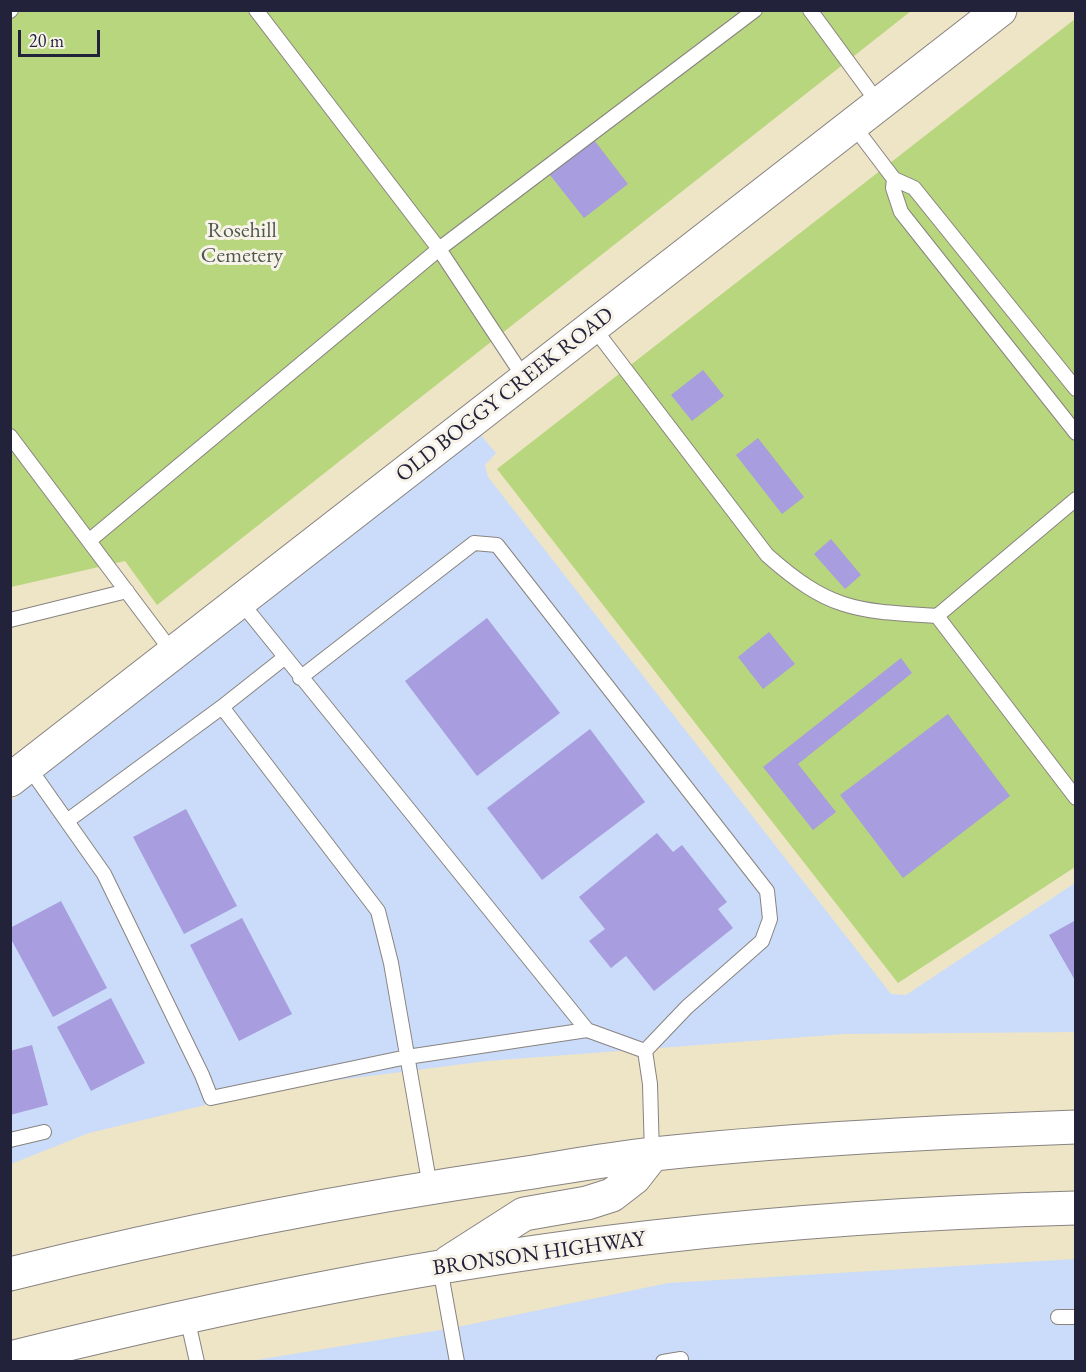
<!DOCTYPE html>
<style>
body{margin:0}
#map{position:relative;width:1086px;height:1372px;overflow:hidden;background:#eee4c6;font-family:"EB Garamond",serif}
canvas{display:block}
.frame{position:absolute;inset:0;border:12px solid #22223b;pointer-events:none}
.scale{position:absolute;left:18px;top:30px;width:82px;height:27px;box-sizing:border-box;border:3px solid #22223b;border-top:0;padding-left:8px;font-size:18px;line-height:21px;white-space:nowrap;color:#22223b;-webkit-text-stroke:4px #f7f3e8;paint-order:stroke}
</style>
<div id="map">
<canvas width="1086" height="1372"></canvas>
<div class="frame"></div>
<div class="scale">20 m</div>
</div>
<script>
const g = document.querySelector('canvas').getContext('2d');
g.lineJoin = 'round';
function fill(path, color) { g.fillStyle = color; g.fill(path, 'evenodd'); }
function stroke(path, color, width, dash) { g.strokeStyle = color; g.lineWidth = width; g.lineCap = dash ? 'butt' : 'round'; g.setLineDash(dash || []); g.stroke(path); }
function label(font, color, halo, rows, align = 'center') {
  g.font = font + ' "EB Garamond",serif'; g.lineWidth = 6; g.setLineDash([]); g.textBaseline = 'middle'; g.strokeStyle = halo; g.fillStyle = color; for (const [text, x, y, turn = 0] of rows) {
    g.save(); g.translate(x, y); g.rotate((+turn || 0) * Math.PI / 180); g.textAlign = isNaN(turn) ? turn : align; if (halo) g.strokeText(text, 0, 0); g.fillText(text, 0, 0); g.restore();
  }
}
fill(new Path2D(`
 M480 434 496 453 485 465 488 477 891 994 906 995 1075 883V1032L844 1034 487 1061 276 1088 89 1133 11 1164V801Z
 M1075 1259V1361L244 1362 453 1328 668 1283Z`), '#cadcf9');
fill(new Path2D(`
 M10 11H911L157 605 125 561 11 587Z
 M1075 19V867L898 983 497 469Z`), '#b7d67d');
fill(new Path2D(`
 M594 140 628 184 584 218 550 175Z
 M703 370 724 396 692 421 671 395Z
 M758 438 804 497 782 514 736 455Z
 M831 539 861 575 845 589 814 554Z
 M487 618 560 713 477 776 405 681Z
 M769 632 795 664 763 689 738 657Z
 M901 658 912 673 798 764 836 812 813 830 763 767Z
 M948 714 1010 796 903 878 840 795Z
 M590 729 645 802 542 880 487 808Z
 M186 809 237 906 184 934 133 837Z
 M657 833 673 852 682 845 727 902 718 909 733 928 654 991 626 956 611 968 589 941 605 929 579 897Z
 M61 901 107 988 53 1017 10 937V928Z
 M242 918 292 1014 239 1041 190 945Z
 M1076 920V982L1049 935Z
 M111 998 145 1063 91 1091 57 1027Z
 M32 1045 48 1105 10 1115V1051Z`), '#a89ddf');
const service = new Path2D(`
 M256 10 439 249 525 379
 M810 10 879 104
 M10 11 11 10
 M853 125 894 179 914 188 1076 389
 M894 179 893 188 901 212 1076 433
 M593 327 767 555C830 611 856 611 937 616L1076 499
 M10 436 173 653
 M90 540 439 249 755 10
 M240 601 587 1030 645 1051 650 1084 652 1155
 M937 616 1076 798
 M10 620 127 591
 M284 658 222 707 378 911 391 963 430 1187
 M300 678 474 543 497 545 767 891 770 919 762 941 687 1007 645 1051
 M28 766 104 874 202 1075 211 1098 407 1057 587 1030
 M67 821 222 707
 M10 1140 44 1132
 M440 1268 457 1362
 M187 1317 197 1362
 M1058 1317H1076
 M663 1362 681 1359`);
const tertiary = new Path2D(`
 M10 780 1000 10`);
const trunk = new Path2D(`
 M449 1262 524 1214 587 1203 612 1195 634 1178 652 1155
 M10 1274C179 1232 348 1199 520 1174 565 1167 609 1159 654 1154 794 1139 935 1132 1076 1127
 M10 1358C222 1306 437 1261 654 1237 794 1221 935 1212 1076 1208`);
stroke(service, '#888380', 16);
stroke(tertiary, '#888380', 35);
stroke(trunk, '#888380', 35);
stroke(service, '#fff', 14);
stroke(tertiary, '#fff', 33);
stroke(trunk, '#fff', 33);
label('22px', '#4f584f', '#f7f3e8', [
 ["Rosehill",242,231],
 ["Cemetery",242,256]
]);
label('22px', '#22223b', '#f7f3e8', [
 ["OLD BOGGY CREEK ROAD",505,395,-38],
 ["BRONSON HIGHWAY",539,1254,-8]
]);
</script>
